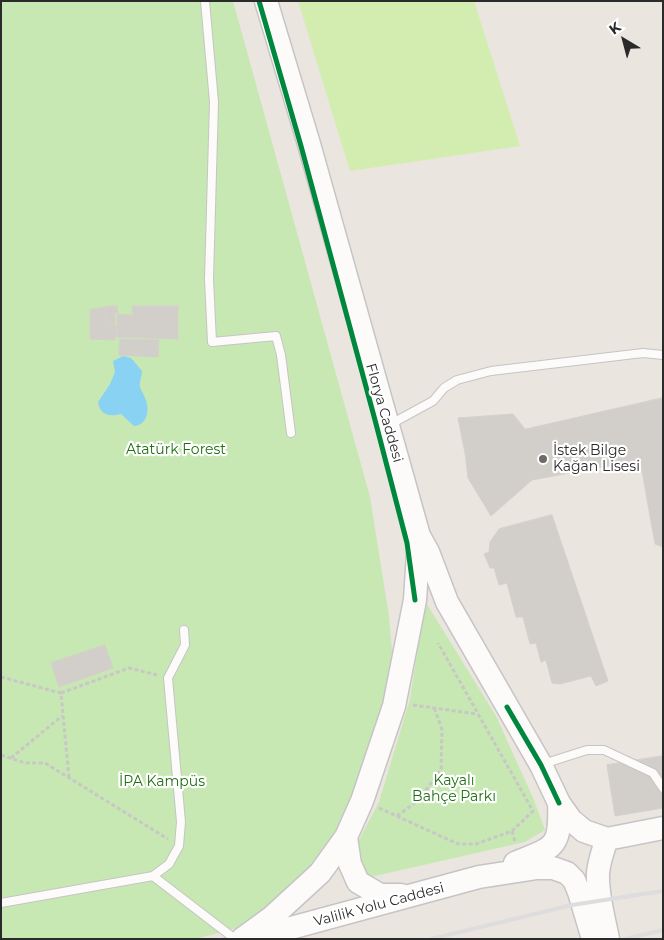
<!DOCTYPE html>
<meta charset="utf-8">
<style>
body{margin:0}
#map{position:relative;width:664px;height:940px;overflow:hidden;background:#eae5de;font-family:Montserrat,sans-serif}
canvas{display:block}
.frame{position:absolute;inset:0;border:2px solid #2a2a2a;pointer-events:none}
.north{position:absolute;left:599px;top:15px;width:50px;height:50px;-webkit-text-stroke:4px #fff;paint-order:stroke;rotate:323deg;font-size:14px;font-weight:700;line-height:20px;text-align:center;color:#2a2a2a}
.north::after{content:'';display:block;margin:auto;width:18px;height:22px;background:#2a2a2a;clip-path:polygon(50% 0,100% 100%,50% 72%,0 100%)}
</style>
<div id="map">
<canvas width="664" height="940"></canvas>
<div class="frame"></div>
<div class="north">K</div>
</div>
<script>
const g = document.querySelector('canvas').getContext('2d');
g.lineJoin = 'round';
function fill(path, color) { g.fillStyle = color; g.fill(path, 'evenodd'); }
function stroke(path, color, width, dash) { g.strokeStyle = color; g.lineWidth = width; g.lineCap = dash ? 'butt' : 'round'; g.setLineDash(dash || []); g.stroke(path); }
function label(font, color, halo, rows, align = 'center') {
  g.font = font + ' Montserrat,sans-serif'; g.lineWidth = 4.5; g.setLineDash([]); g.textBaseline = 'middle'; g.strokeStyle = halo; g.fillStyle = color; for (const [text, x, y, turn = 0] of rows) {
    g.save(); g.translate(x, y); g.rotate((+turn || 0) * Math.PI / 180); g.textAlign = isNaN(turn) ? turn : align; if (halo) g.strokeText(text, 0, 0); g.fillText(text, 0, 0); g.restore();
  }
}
fill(new Path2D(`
 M1 1H233L370 497 389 616 392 652 381 715 352 806 314 867 241 927 196 939H1Z
 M425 601 496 716 534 800 545 830 525 842 370 877 361 866 359 840 379 802 410 699Z`), '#c7e8b3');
fill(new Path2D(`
 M298 1H474L520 146 350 171Z`), '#d3edb0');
fill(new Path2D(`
 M123 356 131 358 142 371C142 377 139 381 140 387 141 391 144 394 145 398 150 409 148 425 134 426L121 414C109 417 100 415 98 402L110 384 115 372 113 361Z`), '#8ad2f3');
const building = new Path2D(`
 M117 306 118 313H115V325L106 324V307Z
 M132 306H178V339L118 337 117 314 133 315Z
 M105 307 106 325 117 326V337H115V340L90 339V310Z
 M120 339 159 340 158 357 119 355Z
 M663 398V547L655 544 640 460 532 480 491 516 468 478 465 453 458 418 513 414 525 429Z
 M552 515 608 681 596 686 591 676 560 684 552 683 546 660 541 662 536 643 530 644 523 617H516L507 583 499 585 494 568H490L484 554 489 552 490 542 499 529Z
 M105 645 113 668 59 687 51 663Z
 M663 756V808L615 816 607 765Z`);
fill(building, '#d2cfca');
stroke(building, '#d4d1ca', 1);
const service = new Path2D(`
 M205 1 214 102 209 279 212 342 276 336 281 355 291 433
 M389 425 433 401 444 388 457 380 491 371 643 353 663 355
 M543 764 587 750H604L653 773 663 788
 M153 876 235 939
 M1 903 153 876 169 864 179 846 181 822 168 678 185 645 184 630`);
const secondary = new Path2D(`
 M266 1 309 144 419 536 428 552 447 602 541 765 559 803 571 820 584 831 607 839 663 828
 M346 837 350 864 358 882 380 895H401
 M607 839C603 850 599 861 598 873 597 895 604 918 608 939
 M515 863C554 847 561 849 559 803
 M242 939 272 917 320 873 346 837 362 801 394 706 415 600 419 538
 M250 939 479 877 537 868H553L567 873 574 880 579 892 593 939`);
stroke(service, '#c6c4c5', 10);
stroke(secondary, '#c6c4c5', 25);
stroke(new Path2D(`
 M1 677 61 693 69 778
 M61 693 129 668 157 675
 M413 705 477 714
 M1 755 25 763H45L168 839
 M11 758 62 716
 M379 808 458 844H476L512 831 533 811 438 643
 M397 816 419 800 441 769 442 730 434 707
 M512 831 515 842`), '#c8c7c6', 3, [4, 2.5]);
stroke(service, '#fcfbfa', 8);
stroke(secondary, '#fcfbfa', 22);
stroke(new Path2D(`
 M431 939 572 905 663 891
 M625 939 663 930`), '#dddcde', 4);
stroke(new Path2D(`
 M259 1 301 146 375 420 407 543 415 600
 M507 707 541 765 559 803`), '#00873e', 5);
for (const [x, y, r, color] of [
 [543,459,5,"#6d6b69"]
]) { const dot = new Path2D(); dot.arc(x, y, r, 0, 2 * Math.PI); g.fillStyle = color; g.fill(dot); stroke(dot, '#fff', 2); }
label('14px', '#2a2a2a', '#fff', [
 ["Florya Caddesi",384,413,74],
 ["Valilik Yolu Caddesi",379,905,-15]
]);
label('14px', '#206f12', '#fff', [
 ["Atatürk Forest",176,450],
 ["Kayalı",454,781],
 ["Bahçe Parkı",454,797],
 ["İPA Kampüs",162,782]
]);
label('14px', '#2a2a2a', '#fff', [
 ["İstek Bilge",553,451],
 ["Kağan Lisesi",553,467]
], 'left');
</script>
